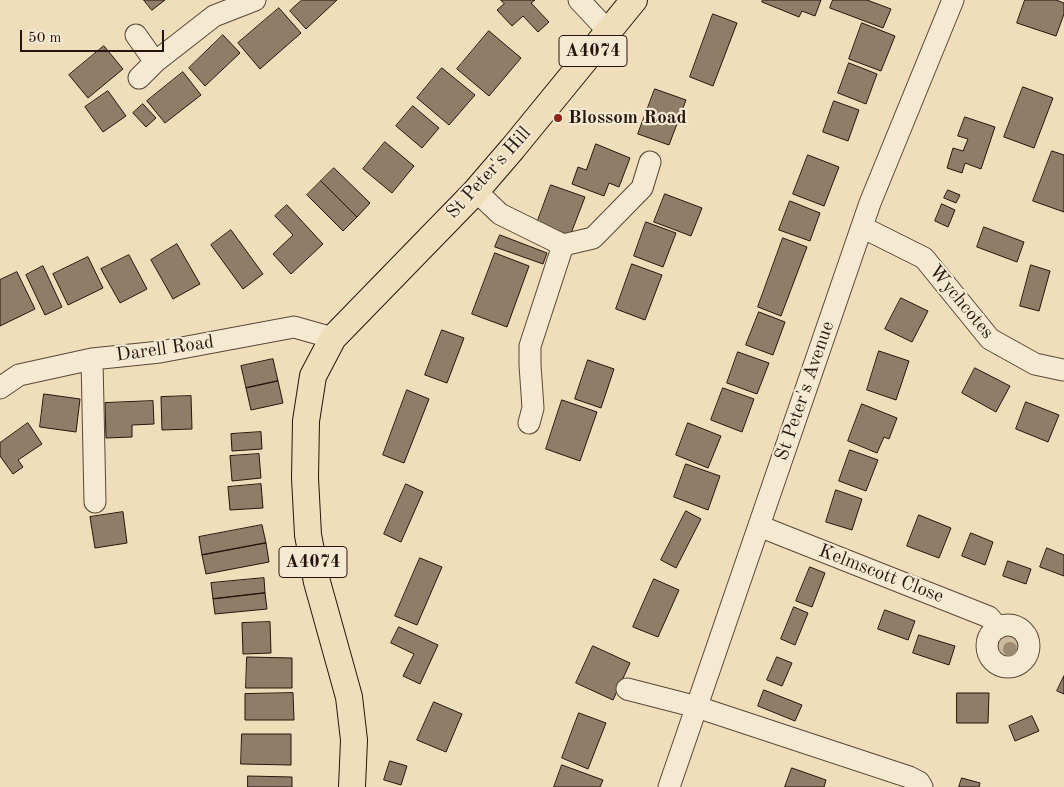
<!DOCTYPE html>
<style>
body{margin:0}
#map{position:relative;width:1064px;height:787px;overflow:hidden;background:#f0ddba;font-family:"Old Standard TT",serif}
canvas{display:block}
.scale{position:absolute;left:20px;top:30px;width:144px;height:22px;box-sizing:border-box;border:2px solid #27150d;border-top:0;padding-left:6px;font-size:15px;line-height:18px;white-space:nowrap;color:#27150d;-webkit-text-stroke:4px #f5e9d2;paint-order:stroke}
</style>
<div id="map">
<canvas width="1064" height="787"></canvas>
<div class="scale">50 m</div>
</div>
<script>
const g = document.querySelector('canvas').getContext('2d');
g.lineJoin = 'round';
function fill(path, color) { g.fillStyle = color; g.fill(path, 'evenodd'); }
function stroke(path, color, width, dash) { g.strokeStyle = color; g.lineWidth = width; g.lineCap = dash ? 'butt' : 'round'; g.setLineDash(dash || []); g.stroke(path); }
function label(font, color, halo, rows, align = 'center') {
  g.font = font + ' "Old Standard TT",serif'; g.lineWidth = 4.5; g.setLineDash([]); g.textBaseline = 'middle'; g.strokeStyle = halo; g.fillStyle = color; for (const [text, x, y, turn = 0] of rows) {
    g.save(); g.translate(x, y); g.rotate((+turn || 0) * Math.PI / 180); g.textAlign = isNaN(turn) ? turn : align; if (halo) g.strokeText(text, 0, 0); g.fillText(text, 0, 0); g.restore();
  }
}
fill(new Path2D(`
 M997 648a12 12 0 1 1 24 0a12 12 0 1 1-24 0Z`), '#cebb9d');
const building = new Path2D(`
 M144 0H165L152 10Z
 M302 0H337L306 29 290 11Z
 M501 0H535L531 3 549 22 538 32 523 16 512 26 497 10 504 4Z
 M763 0H821L815 16 802 11 799 17 762 2Z
 M833 0H867L891 9 883 28 830 8Z
 M1025 0H1056L1064 3V14L1056 36 1017 23Z
 M279 8 301 33 260 69 238 43Z
 M713 14 737 23 713 86 690 77Z
 M862 23 895 36 881 71 849 59Z
 M489 31 521 58 489 96 457 69Z
 M223 35 240 53 205 86 189 68Z
 M104 46 123 69 88 98 69 75Z
 M849 63 877 74 866 104 838 93Z
 M442 68 475 95 449 125 417 98Z
 M183 72 201 95 165 123 147 101Z
 M1023 87 1053 98 1034 148 1004 137Z
 M655 89 686 100 669 145 638 134Z
 M108 91 126 116 103 132 85 107Z
 M834 101 859 110 848 141 823 132Z
 M143 104 156 118 146 127 133 113Z
 M413 106 439 128 422 148 396 126Z
 M965 117 995 127 981 169 965 163 962 173 947 168 953 148 963 151 968 139 958 136Z
 M385 142 414 166 392 193 363 169Z
 M596 144 630 158 619 187 609 183 604 196 572 184 578 167 586 170Z
 M1052 151 1064 155V212L1033 201Z
 M808 155 839 167 824 206 793 194Z
 M334 168 370 203 357 217 321 181Z
 M321 181 357 217 343 231 307 195Z
 M551 185 585 197 570 236 537 223Z
 M948 190 960 195 956 203 944 198Z
 M665 194 702 208 691 236 654 222Z
 M790 201 820 213 810 241 779 230Z
 M942 204 955 210 948 227 935 221Z
 M287 205 323 244 291 274 273 254 293 235 275 216Z
 M646 222 676 233 663 267 634 256Z
 M984 227 1024 242 1017 262 977 247Z
 M231 230 263 274 243 289 211 245Z
 M500 235 547 253 543 264 495 247Z
 M783 238 807 247 781 316 758 307Z
 M177 244 200 284 173 299 151 260Z
 M495 253 529 266 507 327 472 314Z
 M129 255 147 289 120 303 101 269Z
 M88 257 103 288 68 305 53 274Z
 M632 264 662 275 645 320 616 309Z
 M1031 265 1050 271 1039 311 1020 306Z
 M43 266 62 307 45 315 26 275Z
 M17 272 35 309 0 326V280Z
 M901 298 928 311 912 342 885 329Z
 M759 312 785 322 773 355 746 345Z
 M442 330 464 338 447 383 425 375Z
 M879 351 909 361 896 400 867 390Z
 M738 352 769 363 757 394 727 383Z
 M273 359 278 381 246 388 241 366Z
 M588 360 614 369 601 408 575 399Z
 M975 368 1010 386 996 412 962 393Z
 M278 381 283 403 251 410 246 388Z
 M723 388 754 399 742 432 711 420Z
 M407 390 429 399 404 463 383 455Z
 M44 394 80 399 76 432 40 427Z
 M191 396 192 429 162 430 161 397Z
 M562 400 597 412 580 461 546 449Z
 M153 401 154 424 132 425V437L106 438 105 403Z
 M1026 402 1059 415 1048 442 1016 429Z
 M862 404 897 418 889 439 884 437 877 453 848 441Z
 M28 423 42 444 18 460 23 467 13 474 0 456V443Z
 M688 423 721 436 708 468 676 455Z
 M261 432 262 449 232 451 231 434Z
 M850 450 878 460 866 491 839 481Z
 M259 454 261 478 232 481 230 456Z
 M686 464 720 476 708 510 674 497Z
 M261 484 263 508 230 510 228 487Z
 M406 484 423 492 401 542 384 534Z
 M836 490 862 499 852 530 826 522Z
 M686 511 701 519 676 568 661 560Z
 M123 512 127 543 95 548 90 517Z
 M919 515 951 528 939 558 907 546Z
 M262 525 266 543 202 555 199 537Z
 M971 533 993 542 985 565 962 556Z
 M266 543 269 562 206 574 202 555Z
 M1047 548 1064 555V576L1040 567Z
 M420 558 442 567 417 625 395 616Z
 M1008 561 1031 569 1026 584 1003 576Z
 M810 567 825 573 812 607 796 601Z
 M264 578 265 593 213 599 211 583Z
 M654 579 679 590 658 637 633 627Z
 M265 593 267 609 215 614 213 599Z
 M794 607 808 613 795 645 781 639Z
 M885 610 915 621 908 640 878 629Z
 M270 622 271 653 243 654 242 623Z
 M399 627 438 645 420 684 403 676 414 654 391 643Z
 M919 635 955 646 949 665 913 653Z
 M593 646 630 663 613 700 576 683Z
 M247 657 292 658V688H246Z
 M777 657 792 663 782 686 767 680Z
 M1064 676V694L1057 691Z
 M764 690 802 705 795 721 758 706Z
 M293 693 294 720H245V694Z
 M957 693H989L988 723H957Z
 M434 702 462 714 446 752 417 740Z
 M579 713 606 723 588 769 562 758Z
 M1032 716 1039 731 1015 741 1009 726Z
 M242 734H291V765L241 764Z
 M390 761 407 766 401 785 384 780Z
 M562 765 603 780 600 787H554Z
 M792 768 826 780 824 787H785Z
 M248 776 292 777V787H248Z
 M962 778 980 783 979 787H959Z`);
fill(building, '#907d67');
stroke(building, '#27150d', 1);
const minor = new Path2D(`
 M579 0 609 32
 M136 35 155 62 214 16 255 0
 M139 78 155 62
 M476 191 500 214 563 245 593 238 642 188 650 162
 M862 227 924 258 990 339 1035 364 1063 370
 M92 359 95 502
 M0 388 19 375 92 359 160 352 294 327 333 338
 M529 423 533 408 530 365V346L563 245
 M759 526 989 617 998 628
 M987 646a21 21 0 1 1 42 0a21 21 0 1 1-42 0Z
 M627 689 697 707 909 777 919 782 922 787
 M669 787 870 203 953 0`);
const major = new Path2D(`
 M352 787 354 740 349 697 317 582 308 535 305 478 306 421 313 376 333 338 476 191 513 148 634 0`);
stroke(minor, '#594738', 23);
stroke(major, '#27150d', 28);
stroke(minor, '#f5e9d2', 21);
stroke(major, '#f0ddba', 26);
g.fillStyle = '#9d8a72';
for (const [x, y] of [
 [1010,649]
]) { g.beginPath(); g.arc(x, y, 7, 0, 2 * Math.PI); g.fill(); }
for (const [x, y, r, color] of [
 [558,118,5,"#8f2418"]
]) { const dot = new Path2D(); dot.arc(x, y, r, 0, 2 * Math.PI); g.fillStyle = color; g.fill(dot); stroke(dot, '#f5e9d2', 2); }
for (const [x, y, w] of [
 [593,51,68],
 [313,562,68]
]) { const box = new Path2D(); box.roundRect(x - w / 2, y - 15.5, w, 31, 4); g.fillStyle = '#f5e9d2'; g.fill(box); stroke(box, '#27150d', 1); }
label('bold 18px', '#27150d', null, [
 ["A4074",593,51],
 ["A4074",313,562]
]);
label('bold 19px', '#27150d', '#f5e9d2', [
 ["Blossom Road",568,118]
], 'left');
label('19px', '#27150d', '#f5e9d2', [
 ["St Peter's Hill",489,173,-48],
 ["Wychcotes",961,302,50],
 ["Darell Road",165,349,-8],
 ["St Peter's Avenue",805,391,-71],
 ["Kelmscott Close",881,574,21]
]);
</script>
